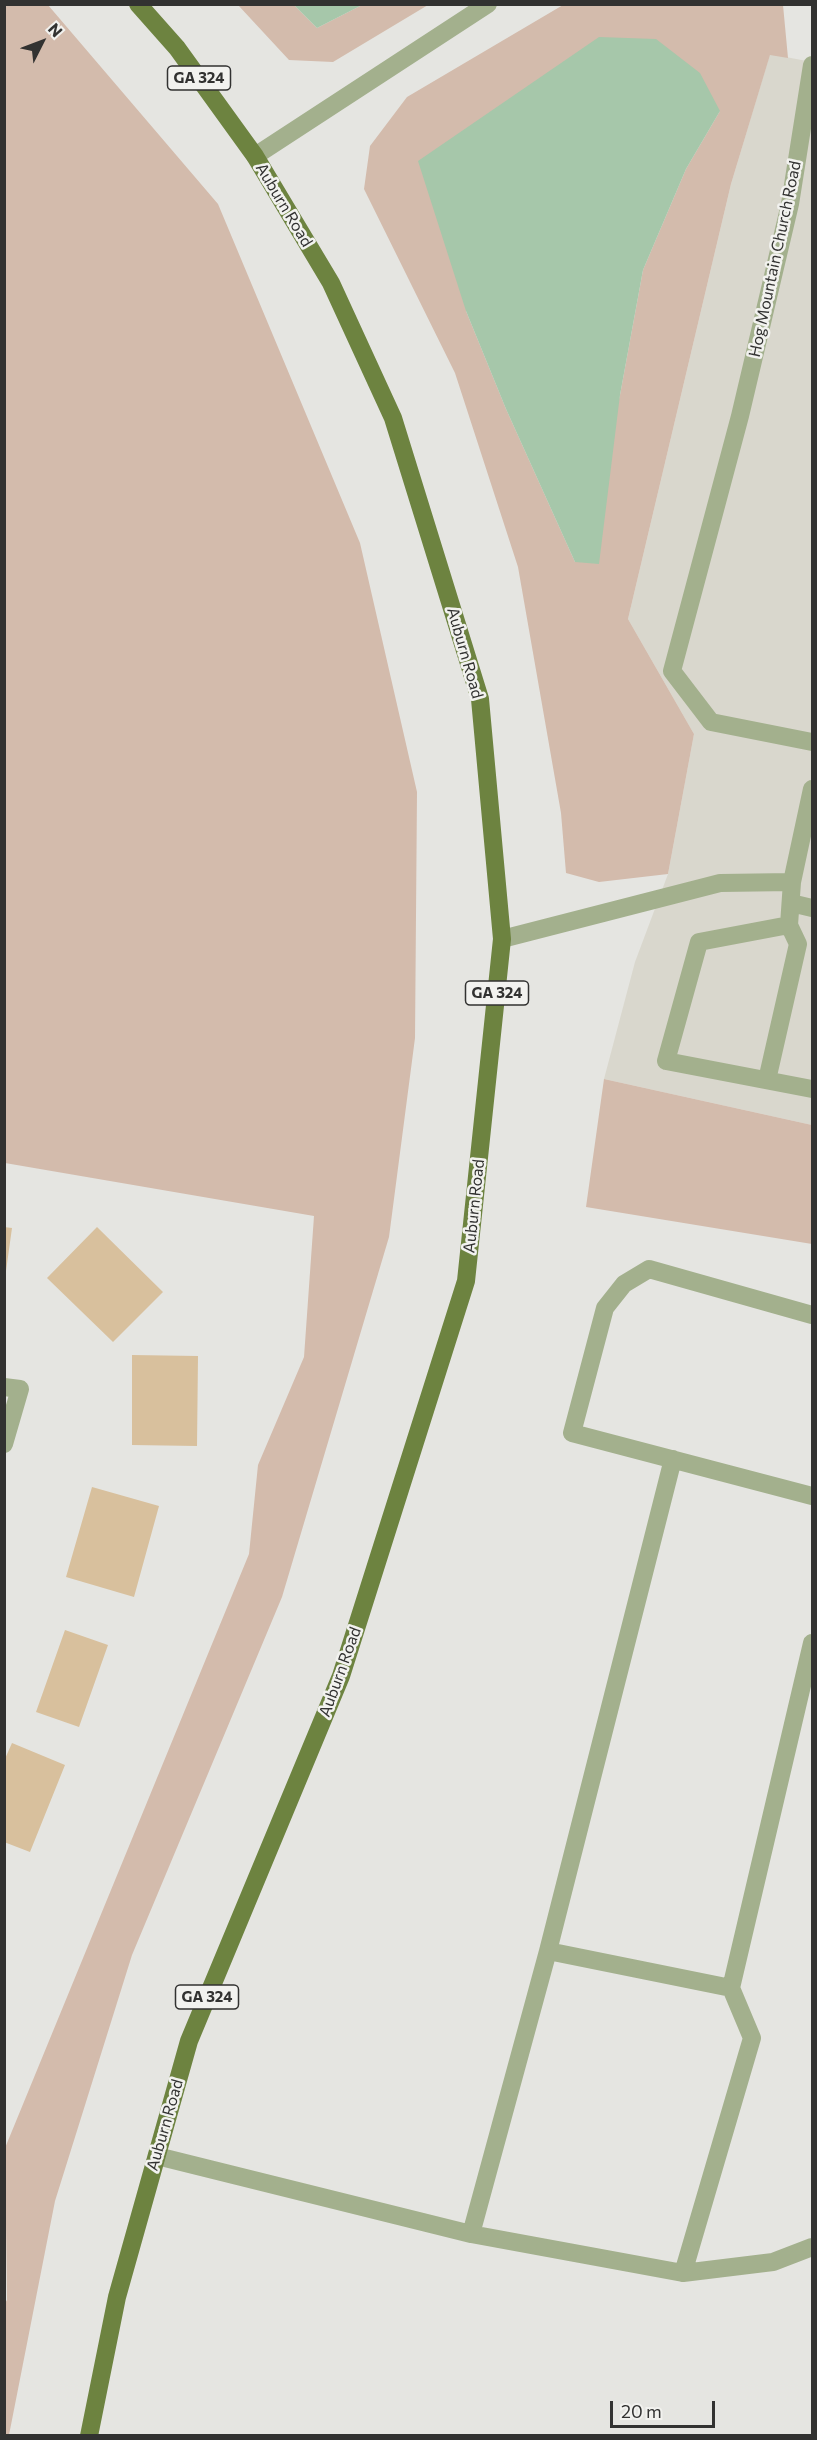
<!DOCTYPE html>
<style>
body{margin:0}
#map{position:relative;width:817px;height:2440px;overflow:hidden;background:#e5e5e1;font-family:Commissioner,sans-serif}
canvas{display:block}
.frame{position:absolute;inset:0;border:6px solid #323231;pointer-events:none}
.north{position:absolute;left:12px;top:12px;width:60px;height:60px;-webkit-text-stroke:4px #f2f2ef;paint-order:stroke;rotate:48deg;font-size:16px;font-weight:700;line-height:24px;text-align:center;color:#323231}
.north::after{content:'';display:block;margin:auto;width:21px;height:27px;background:#323231;clip-path:polygon(50% 0,100% 100%,50% 72%,0 100%)}
.scale{position:absolute;left:610px;top:2401px;width:105px;height:27px;box-sizing:border-box;border:3px solid #323231;border-top:0;padding-left:8px;font-size:18px;line-height:21px;white-space:nowrap;color:#323231;-webkit-text-stroke:4px #f2f2ef;paint-order:stroke}
</style>
<div id="map">
<canvas width="817" height="2440"></canvas>
<div class="frame"></div>
<div class="north">N</div>
<div class="scale">20 m</div>
</div>
<script>
const g = document.querySelector('canvas').getContext('2d');
g.lineJoin = 'round';
function fill(path, color) { g.fillStyle = color; g.fill(path, 'evenodd'); }
function stroke(path, color, width, dash) { g.strokeStyle = color; g.lineWidth = width; g.lineCap = dash ? 'butt' : 'round'; g.setLineDash(dash || []); g.stroke(path); }
function label(font, color, halo, rows, align = 'center') {
  g.font = font + ' Commissioner,sans-serif'; g.lineWidth = 5; g.setLineDash([]); g.textBaseline = 'middle'; g.strokeStyle = halo; g.fillStyle = color; for (const [text, x, y, turn = 0] of rows) {
    g.save(); g.translate(x, y); g.rotate((+turn || 0) * Math.PI / 180); g.textAlign = isNaN(turn) ? turn : align; if (halo) g.strokeText(text, 0, 0); g.fillText(text, 0, 0); g.restore();
  }
}
fill(new Path2D(`
 M770 54 812 62V1125L604 1079 635 962 668 874 694 734 628 619 731 184Z`), '#d9d7cd');
fill(new Path2D(`
 M48 5 218 204 360 543 417 792 415 1038 389 1237 282 1597 132 1955 55 2201 9 2435 5 2436 4 2305 7 2300 5 2148 249 1554 258 1465 304 1357 314 1216 5 1163 4 5Z
 M238 5H294L317 28 362 5H428L333 62 289 60Z
 M563 5H783L788 58 770 55 731 184 628 619 694 734 668 874 599 882 566 873 561 813 518 567 455 373 364 189 370 146 407 97ZM720 111 686 169 643 270 620 395 575 562 506 409 466 311Z
 M604 1079 812 1125V1244L586 1207Z`), '#d3bbac');
fill(new Path2D(`
 M294 5H362L317 28Z
 M599 37 656 39 700 73 720 111 686 169 643 270 620 395 599 564 575 562 506 409 466 311 418 161Z`), '#a6c7aa');
fill(new Path2D(`
 M4 1227 12 1228 6 1271H4Z
 M97 1227 163 1292 113 1342 47 1278Z
 M132 1355 198 1356 197 1446 132 1445Z
 M92 1487 159 1506 134 1597 66 1577Z
 M65 1630 108 1645 79 1727 36 1712Z
 M12 1743 65 1765 30 1852 4 1842V1761Z`), '#d8c09d');
stroke(new Path2D(`
 M812 65 790 204 740 416 672 671 711 722 812 742
 M255 156 488 4
 M792 882 812 789
 M791 903 812 908
 M502 939 720 883 792 882 789 925 699 942 666 1061 812 1089
 M767 1080 798 944 789 925
 M812 1315 649 1269 624 1284 605 1308 572 1433 812 1496
 M4 1387 20 1389 4 1444
 M548 1951 731 1988
 M157 2156 471 2234 683 2273 773 2262 812 2247
 M471 2234 548 1951 673 1459
 M683 2273 752 2038 731 1988 812 1643`), '#a3b08d', 18);
stroke(new Path2D(`
 M89 2436 117 2297 189 2041 341 1676 466 1281 502 939 480 699 393 418 331 283 255 156 177 48 138 4`), '#6d8340', 18);
for (const [x, y, w] of [
 [199,78,63],
 [497,993,63],
 [207,1997,63]
]) { const box = new Path2D(); box.roundRect(x - w / 2, y - 12, w, 24, 4.5); g.fillStyle = '#f2f2ef'; g.fill(box); stroke(box, '#323231', 1.5); }
label('bold 15px', '#323231', null, [
 ["GA 324",199,78],
 ["GA 324",497,993],
 ["GA 324",207,1997]
]);
label('16px', '#323231', '#f2f2ef', [
 ["Auburn Road",284,205,59],
 ["Hog Mountain Church Road",775,259,-78],
 ["Auburn Road",465,653,74],
 ["Auburn Road",474,1206,-84],
 ["Auburn Road",340,1672,-70],
 ["Auburn Road",165,2125,-74]
]);
</script>
